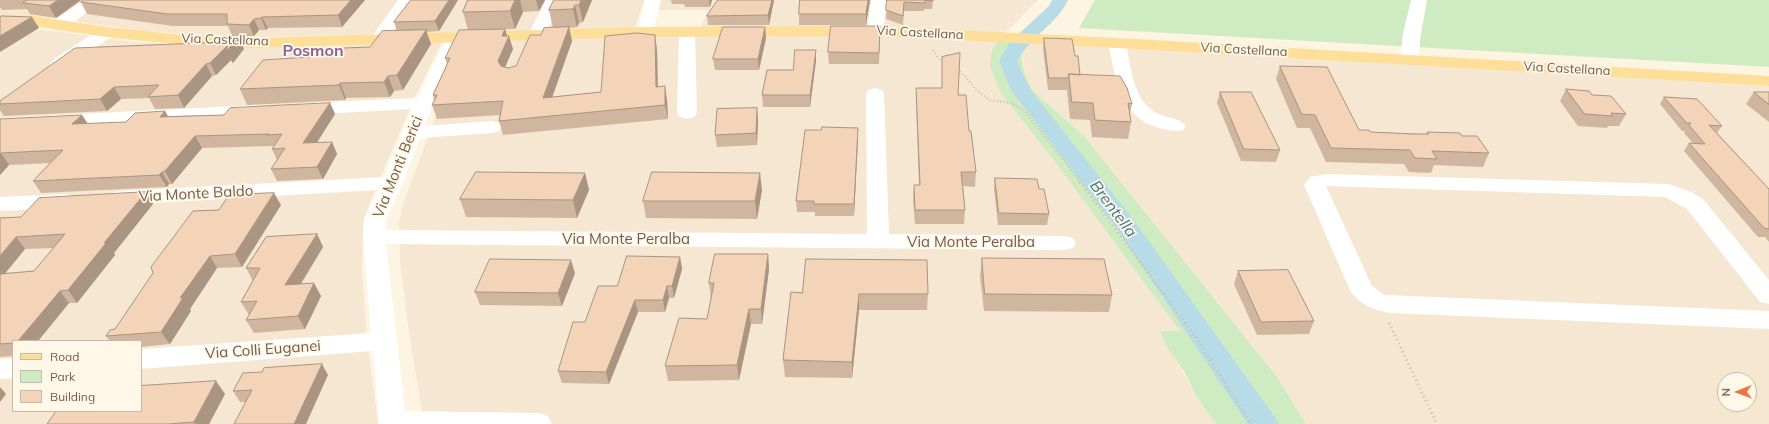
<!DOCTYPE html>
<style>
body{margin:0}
#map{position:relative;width:1769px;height:424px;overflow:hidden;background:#fdf4e2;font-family:Mulish,sans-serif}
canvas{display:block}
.legend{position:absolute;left:12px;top:340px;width:130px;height:72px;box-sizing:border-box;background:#fff8e9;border:1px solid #c8b9a9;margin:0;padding:5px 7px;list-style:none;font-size:12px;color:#755b48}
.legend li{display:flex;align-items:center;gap:8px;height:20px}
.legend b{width:20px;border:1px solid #c8b9a9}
.north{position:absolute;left:1717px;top:372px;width:40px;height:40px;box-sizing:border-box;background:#fff8e9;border:1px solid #c8b9a9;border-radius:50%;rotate:269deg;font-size:11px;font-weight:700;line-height:16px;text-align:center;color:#755b48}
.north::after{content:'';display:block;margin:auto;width:14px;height:18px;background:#ea7544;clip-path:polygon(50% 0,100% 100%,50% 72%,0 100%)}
</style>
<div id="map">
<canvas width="1769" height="424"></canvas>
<ul class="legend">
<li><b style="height:5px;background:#fddf99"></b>Road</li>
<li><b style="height:11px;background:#cfebc1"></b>Park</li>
<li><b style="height:11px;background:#f3d4b9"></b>Building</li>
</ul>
<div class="north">N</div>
</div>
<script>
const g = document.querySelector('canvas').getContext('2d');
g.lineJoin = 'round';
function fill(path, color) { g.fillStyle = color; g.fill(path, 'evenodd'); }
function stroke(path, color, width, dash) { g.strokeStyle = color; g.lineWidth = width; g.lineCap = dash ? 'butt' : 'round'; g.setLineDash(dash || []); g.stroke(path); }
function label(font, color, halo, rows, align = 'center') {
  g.font = font + ' Mulish,sans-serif'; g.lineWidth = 3.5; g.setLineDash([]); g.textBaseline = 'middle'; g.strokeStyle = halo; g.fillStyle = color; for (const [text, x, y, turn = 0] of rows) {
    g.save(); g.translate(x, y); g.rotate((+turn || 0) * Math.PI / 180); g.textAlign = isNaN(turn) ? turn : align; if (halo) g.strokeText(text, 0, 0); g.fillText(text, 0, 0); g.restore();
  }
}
fill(new Path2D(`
 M0 0H86L61 18 0 16Z
 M102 0H400L374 35 241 37 142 31 74 21Z
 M414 0H644L635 28 388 35Z
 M661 0H1038L1005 33 700 29 708 10H658Z
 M0 27 56 31 133 42 195 46 442 42 413 101 368 207 363 230 362 271 367 338 378 424H0ZM13 341H141V411H13Z
 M879 35 998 41 1002 95 1052 158 1180 331H1160L1196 396 1216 424H424L408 326 400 261 399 223 403 204 442 99 468 41 635 36Z
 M1023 42 1769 86V424H1306L1277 377 1083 135 1032 90 1027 82 1021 48ZM1725 380H1749V404H1725Z`), '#f5e7d1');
fill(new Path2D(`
 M1095 0H1769V67L1079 28Z
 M998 41 1023 42C1019 56 1025 78 1032 90L1083 135 1277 377 1306 424H1216L1196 396 1185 373 1167 347 1160 331H1180L1052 158 1002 95 990 67 992 50Z`), '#cfebc1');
fill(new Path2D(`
 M1052 0H1068C1057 24 1030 37 1017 61L1030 89 1133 219 1274 416 1279 424H1248L1117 229 1011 90 999 61 1010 42 1049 6Z`), '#b7dce7');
stroke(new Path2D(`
 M933 50 939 59 944 62
 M957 69 966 77 976 90 990 100 1010 103 1023 109 1081 183`), '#d8b89d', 2, [1, 2.5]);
stroke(new Path2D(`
 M1080 182 1196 337 1251 424
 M1389 323 1437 424`), '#d8b89d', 3, [1, 3.5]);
fill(new Path2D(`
 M84 0H102L67 28 61 29 55 28 53 24 55 20Z
 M398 0H414L385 43 379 44 373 43 370 39Z
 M546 0H562L543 39 537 40 531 39 528 35Z
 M645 0H661L653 32 651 36 645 37 639 36 637 32Z
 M871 0H887L883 31 881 35 875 36 869 35 867 31Z
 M1411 0H1427L1421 34 1418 60 1415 64 1409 65 1403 64 1400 60 1403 34Z
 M107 27 113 28 115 32 113 36 65 68 59 69 53 68 50 64 53 60 101 28Z
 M687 27 693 28 695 32 697 113 694 117 687 119 680 117 677 113 679 32 681 28Z
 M456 32 462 33 465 37 433 103 425 126 492 121 499 123 502 127 499 131 492 133 420 138 403 183 386 219V230L867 234 866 94 868 90 875 88 882 90 884 94 889 234 1065 236 1073 238 1076 243 1073 248 1065 250 386 244 405 411 538 413 548 416 552 424H379L373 351 141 369V349L371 333 363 237 364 219 378 190 119 205 111 203 108 198 111 193 119 191 384 177 412 109 303 115 296 113 293 109 296 105 303 103 417 98 447 37 450 33Z
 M1117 38 1123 39 1126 43C1131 67 1132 98 1155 112 1165 118 1179 117 1186 126L1183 130C1173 133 1148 126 1140 119 1132 113 1124 103 1119 95L1108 43 1111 39Z
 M257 105 264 107 267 111 264 115 257 117 0 130V118Z
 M1326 174 1668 184 1691 192 1703 199 1769 280V304L1760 302 1687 209 1665 197 1326 186 1372 286 1385 295 1769 311V329L1390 313C1374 310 1359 305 1350 290L1304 185 1310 177Z
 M65 194 73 196 76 201 73 206 65 208 0 211V197Z
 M13 358V378L0 379V359Z`), '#fff');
fill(new Path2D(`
 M0 15 33 16 107 27 182 35 250 38 645 27 875 26 1136 39 1769 76V86L1136 49 875 36 645 37 250 48 182 45 107 37 33 26 0 25Z`), '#fddf99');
fill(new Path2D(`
 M0 0H81L56 18 30 14 27 9 2 10 0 7Z
 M365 0 342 27 268 28 266 30H259L254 36H232L228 26H173L87 14 81 2Z
 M411 0H458L439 31 426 32 431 44 403 90 394 91 390 97 346 98 345 100 247 105 240 89 310 57 370 47 397 31 394 22Z
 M468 0H545L539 11 523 12 515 29H505L507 36 513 49 505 67 508 68 516 66 541 35 553 28 549 10 554 0H592L583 22 579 23 577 27 569 28 572 41 552 97 601 92 657 49 658 86 667 100 668 119 503 135 499 121 500 115 437 119 432 105 434 100 433 95 447 64 445 58 468 30 463 12Z
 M671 0H712L710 7H685L684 4H672Z
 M774 0 769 25H708L707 16Z
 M800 0H870L866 25H799V14Z
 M887 0H933L932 9H924V11H904L903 25 886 19Z
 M765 27 766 38 759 70H715L713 59Z
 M238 37 244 49 233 63 231 60 216 75 212 76 184 108 155 109 149 98 121 99 107 111 4 116 0 110V101L227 42Z
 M880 38 879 64H829L828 52Z
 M1044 38 1075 56 1080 75 1132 104 1130 113 1131 122 1128 139 1092 137 1090 120 1070 119 1067 90H1048L1043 49Z
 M816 50V61L810 107H763L762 95 793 70Z
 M942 57 958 95 969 131 976 172 975 187 963 186 965 210 964 224H915L913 200 914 185H919L916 102V88H942Z
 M1280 66 1359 130 1370 132 1426 134 1427 132 1462 136 1489 153 1483 167 1434 165 1431 173 1409 172 1404 164 1326 162 1310 128H1297L1276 79Z
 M1566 89 1592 95 1626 114 1619 126H1608L1607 128 1578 126 1560 101Z
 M1220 92 1280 150 1276 162 1241 161 1217 103Z
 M1754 92H1769V122L1746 104Z
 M1664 97 1722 126 1717 133 1769 189V242L1765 237H1758L1684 151 1689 143H1693L1684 133 1685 131H1682L1660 104Z
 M330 103 335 114 317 142H332L337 154 323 179 277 181 271 169 277 160 272 149 273 147V146L202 148 172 184H169L167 187 41 193 33 181 50 163 9 165 0 175V119L88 124 126 122 165 111 168 116 224 115Z
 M757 108 758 120 757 145 717 147 715 135Z
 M858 138 854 216H815V212H797L796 201Z
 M585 173 589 190 577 218 466 217 460 199Z
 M995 178 1039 189 1049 214 1047 225H998L994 189Z
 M762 190 757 219 646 218 643 201Z
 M146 192 153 204 114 253 115 255 77 303H69L38 341H13V356L0 357V218L21 217ZM54 248 34 271 5 274 25 249Z
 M281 205 242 267 217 268 190 309 191 311 170 344 141 347V341H110L106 336 115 329 219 210Z
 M317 234 323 247 301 284 321 296 305 329 254 333 246 320 249 315 241 302 253 281 246 268Z
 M768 254 769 269 762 324H751L739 380 668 381 665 366 707 319 711 298 709 283Z
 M680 257 682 269 674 298H669L665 312H638L609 384 562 383 558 371 585 322 617 286Z
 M982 258 1112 295 1109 312 984 311 980 276Z
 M1238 271 1314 321 1309 334 1257 335 1234 284Z
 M575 273 562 306 480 305 475 292Z
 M791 292 928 294 927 310H859L852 378 785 377 783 360Z
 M328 375 246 402H240L233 391Z
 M225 394 209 424H47Z`), '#d1b69f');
fill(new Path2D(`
 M58 0H81L56 18 49 6Z
 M351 0H365L342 27 338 15Z
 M449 0H458L439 31 435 21Z
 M515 0H520L523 12 515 29 510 11Z
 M536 0H545L539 11Z
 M581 0H592L583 22 579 5Z
 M709 0H712L710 7Z
 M772 0H774L769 25 768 15Z
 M868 0H870L866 25V14Z
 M575 5 579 23 577 27 573 9Z
 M32 17 39 28 0 52V36Z
 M262 17 268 28 266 30 261 18Z
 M254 19 259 30 254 36 249 25Z
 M569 27 572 41 547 112 543 98Z
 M765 27 766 38 759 70 758 59Z
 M505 29 508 40 509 36 513 49 502 74 498 61 502 36Z
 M426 30 431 44 403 90 397 75Z
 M655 35 657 49 658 101 656 87Z
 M238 37 244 49 233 63 231 60 216 75 210 63 227 46Z
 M816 50V61L810 107V95Z
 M206 64 212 76 184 108 178 95Z
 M388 76 394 91 390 97 384 82Z
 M340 83 346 98 345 100 339 85Z
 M665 86 667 100 668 119 665 105Z
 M114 87 121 99 107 111 100 99Z
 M330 103 335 114 309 155 303 143Z
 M757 108 758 120 757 145 756 133Z
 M165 111 171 123 160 117Z
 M82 115 90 127 72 124Z
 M858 128V138L854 216V204Z
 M195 136 202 148 172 184 165 171Z
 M332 142 337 154 323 179 317 167Z
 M1 153 9 165 0 175V154Z
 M162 172 169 184 167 187 159 175Z
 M585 173 589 190 577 218 573 200Z
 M760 173 762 190 757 219 755 201Z
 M146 192 153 204 114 253 115 255 77 303 68 290 104 243Z
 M274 193 281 205 242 267 235 254Z
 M317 234 323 247 292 298 285 285Z
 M16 237 25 249 0 279V256Z
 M768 254 769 269 762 324 761 309Z
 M210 256 217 268 190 309 191 311 170 344 161 332 180 298Z
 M680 257 682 269 674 298 672 286Z
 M571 260 575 273 562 306 558 293Z
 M314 283 321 296 305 329 298 316Z
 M667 286 669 298 665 312 663 300Z
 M60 291 69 303 38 341H18Z
 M859 294V310L852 378V362Z
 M635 300 638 312 609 384 606 372Z
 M749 309 751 324 739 380 737 365Z
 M322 364 328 375 306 424H294Z
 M216 381 225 394 209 424H195L194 422Z
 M0 387 6 394 0 402Z`), '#aa9482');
const building = new Path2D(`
 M28 0H58L49 6 23 3Z
 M84 0H351L338 15 262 17 261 18 254 19 249 25 227 24V14H167L81 2Z
 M411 0H449L435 21 394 22Z
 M468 0H515L510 11 463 12Z
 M554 0H581L579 5H575L573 9 549 10Z
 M718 0H772L768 15 707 16Z
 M800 0H868L866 14H799Z
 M887 0H933V1L925 0 924 3 904 2 903 16 886 10Z
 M2 16 32 17 0 36V17Z
 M831 26H880L879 53 828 52Z
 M569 27 543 98 601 92 605 36 637 33 655 35 656 87 665 86V105L499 121 503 101 432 105 437 95H433L450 58H445L459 30 505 29 502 36H509L498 61 501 66 508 68 516 66 530 35H541L544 28Z
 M723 27H765L758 59H713Z
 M426 30 397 75 388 76 384 82 340 83 339 85 240 89 263 60 310 57 317 49 370 47 382 31Z
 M227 37H238L227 51V46L210 63 206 64 178 95 148 97 159 85 114 87 100 99 0 104V101L75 48 227 42Z
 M1044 38 1072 39 1075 56H1078L1080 75 1069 74 1068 78H1049Z
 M795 50H816L810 95H762L767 70H793Z
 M960 53 958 95H966L969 131H971L976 172H961L965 210H915L914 185H920L916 88H942V57Z
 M1280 66 1327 67 1359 130H1369L1370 132 1414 134H1429L1427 132 1460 133 1462 136H1477L1489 153 1432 151 1437 159 1415 158 1410 150 1331 148 1315 115 1302 114Z
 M1069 74 1120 76 1127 88 1132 104 1128 103 1131 122 1095 120 1093 103 1072 102Z
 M1566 89 1589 91 1592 95 1611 96 1626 114 1611 113 1613 116 1585 114Z
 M1220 92H1251L1280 150 1244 149Z
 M1754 92H1769V104Z
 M1664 97 1697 99 1722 126 1709 125 1769 189V229L1764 228 1689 143 1705 144 1689 125 1691 123H1687Z
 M330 103 303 143 332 142 317 167 271 169 285 148 272 149 282 134 267 135 269 134 195 136 165 171 162 172 159 175 33 181 63 150 1 153 0 154V119L82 115 72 124 126 122 135 113 165 111 160 117 224 115 230 108Z
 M757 108 756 133 715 135 717 109Z
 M822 127 858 128 854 204H814V201H796L805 130H821Z
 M476 172 585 173 573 200 460 199Z
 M652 172 760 173 755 201H643Z
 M995 178 1037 179 1039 189H1044L1049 214 999 213Z
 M146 192 104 243 107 242 68 290 60 291 18 341H13V343L0 344V274L34 271 65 234 16 237 0 256V218L21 217 39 198Z
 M274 193 235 254 210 256 180 298H183L161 332 106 336 110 330 115 329 153 273 151 267 193 211 219 210 229 195Z
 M317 234 285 285 314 283 298 316 246 320 257 301 241 302 260 268H246L266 237Z
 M715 254H768L761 309H749L737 365 665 366 679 318 707 319 714 283H709Z
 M627 256 680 257 672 286H667L663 300H635L606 372 558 371 573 322H585L598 286H617Z
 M982 258 1104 259 1112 295 985 294Z
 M490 259 571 260 558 293 475 292Z
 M806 259 927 260 928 294H859L852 362 783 360 791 292 802 293Z
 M1288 270 1314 321 1261 322 1238 271Z
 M322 364 294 424H234L252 390 233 391 243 373 262 372 264 368Z
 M216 381 194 422 168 424H47L56 411H141V386Z`);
fill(building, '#f3d4b9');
stroke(building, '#aa9482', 1);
label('13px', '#755b48', '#fff8e9', [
 ["Via Castellana",920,33,3],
 ["Via Castellana",225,40,2],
 ["Via Castellana",1244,50,3],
 ["Via Castellana",1567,69,3]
]);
label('15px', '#755b48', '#fff8e9', [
 ["Via Monti Berici",398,167,-68],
 ["Via Monte Baldo",196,194,-3],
 ["Via Monte Peralba",626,239],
 ["Via Monte Peralba",971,242],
 ["Via Colli Euganei",263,350,-4]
]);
label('bold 16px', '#8b6399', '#fff8e9', [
 ["Posmon",313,51]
]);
label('italic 16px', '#41798a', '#fff8e9', [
 ["Brentella",1113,209,53]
]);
</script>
